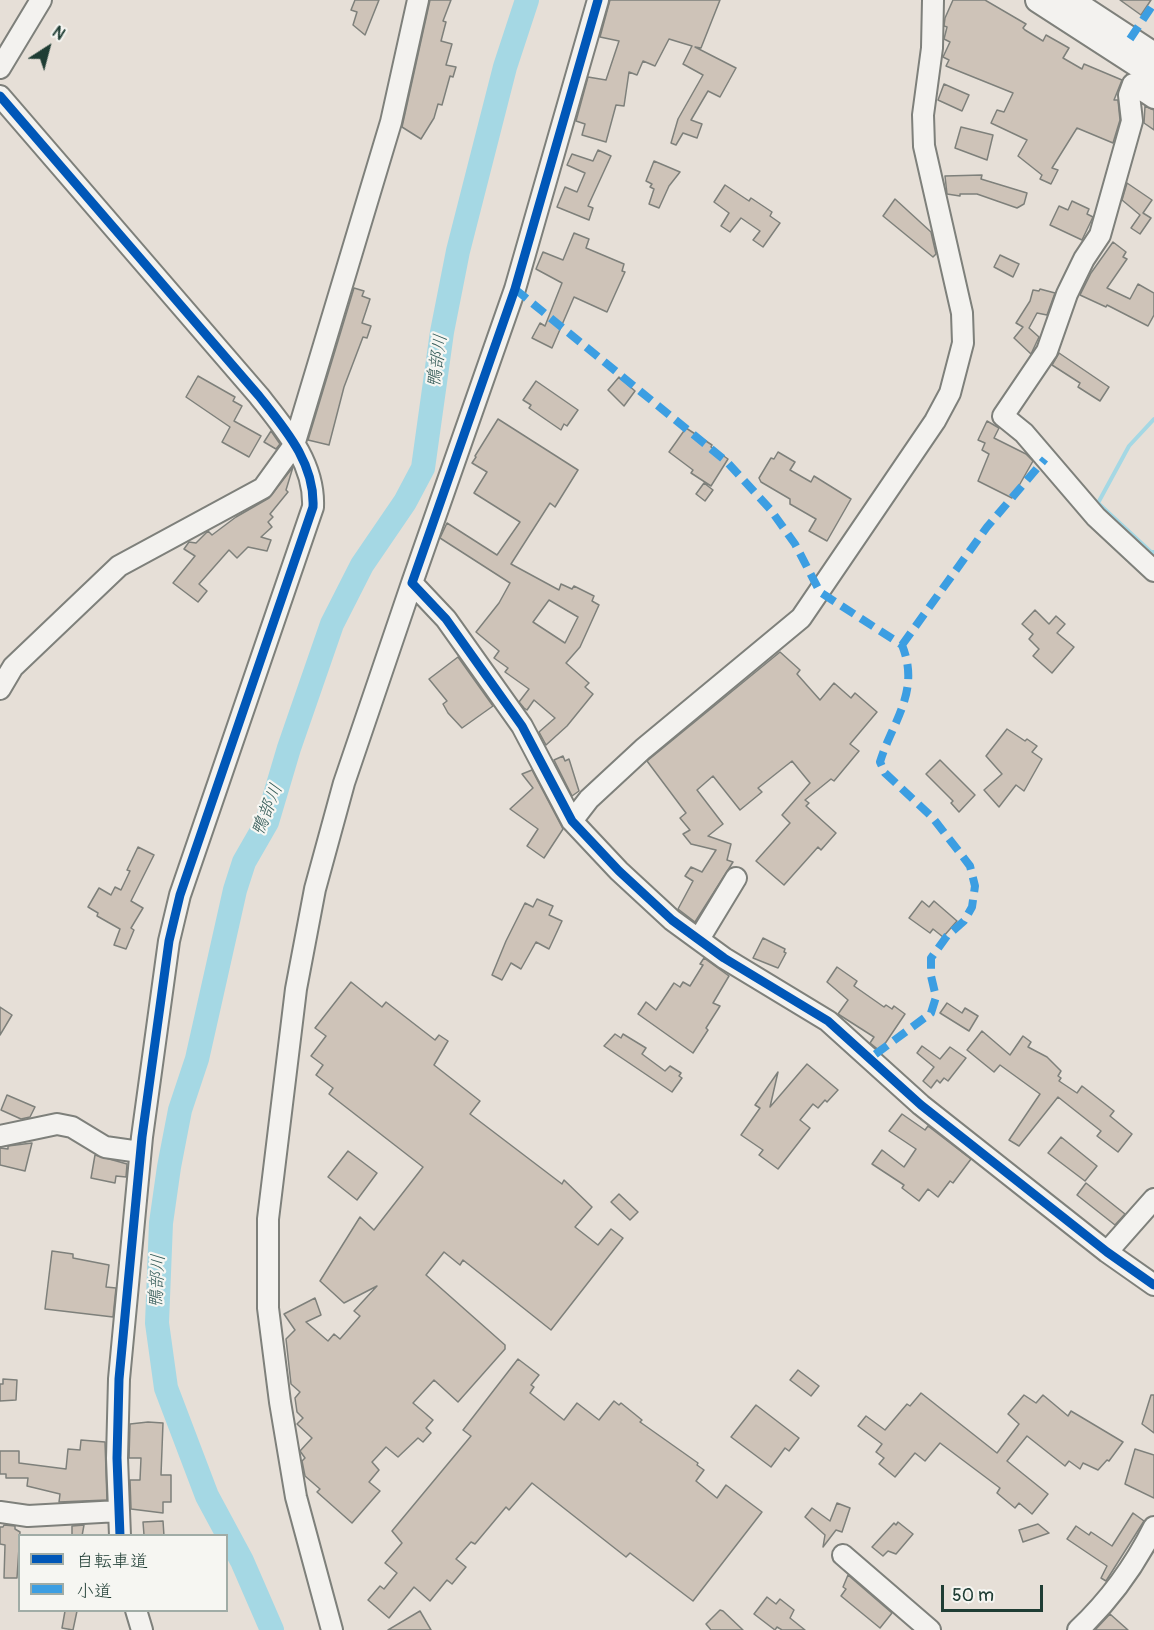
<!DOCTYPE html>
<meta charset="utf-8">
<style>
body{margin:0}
#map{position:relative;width:1154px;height:1630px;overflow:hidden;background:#e6dfd7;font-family:Pangolin,"Klee One",sans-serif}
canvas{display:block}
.legend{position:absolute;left:18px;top:1534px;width:210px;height:78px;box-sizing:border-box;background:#f6f6f2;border:2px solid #a0aca6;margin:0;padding:8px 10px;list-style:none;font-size:18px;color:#1f3d34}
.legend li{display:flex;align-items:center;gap:12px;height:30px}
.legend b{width:30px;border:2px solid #a0aca6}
.north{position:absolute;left:18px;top:18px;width:60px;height:60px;-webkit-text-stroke:4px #f6f6f2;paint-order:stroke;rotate:36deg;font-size:16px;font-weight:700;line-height:24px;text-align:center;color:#1f3d34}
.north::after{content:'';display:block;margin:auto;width:21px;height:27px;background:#1f3d34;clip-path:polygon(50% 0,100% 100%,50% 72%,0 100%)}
.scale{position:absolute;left:941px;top:1585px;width:102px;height:27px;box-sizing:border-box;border:3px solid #1f3d34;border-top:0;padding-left:8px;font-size:18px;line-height:21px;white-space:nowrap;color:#1f3d34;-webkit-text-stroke:4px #f6f6f2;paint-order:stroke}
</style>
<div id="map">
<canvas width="1154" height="1630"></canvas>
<ul class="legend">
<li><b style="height:8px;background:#0057b8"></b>自転車道</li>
<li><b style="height:8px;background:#3c9ee2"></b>小道</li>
</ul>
<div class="north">N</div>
<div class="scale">50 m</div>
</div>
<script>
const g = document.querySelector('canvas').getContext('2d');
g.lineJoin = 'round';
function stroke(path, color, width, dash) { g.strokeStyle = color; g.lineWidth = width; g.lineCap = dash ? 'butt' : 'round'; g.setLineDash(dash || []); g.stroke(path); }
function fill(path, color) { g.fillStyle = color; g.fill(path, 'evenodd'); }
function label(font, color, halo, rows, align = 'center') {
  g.font = font + ' Pangolin,"Klee One",sans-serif'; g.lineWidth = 4.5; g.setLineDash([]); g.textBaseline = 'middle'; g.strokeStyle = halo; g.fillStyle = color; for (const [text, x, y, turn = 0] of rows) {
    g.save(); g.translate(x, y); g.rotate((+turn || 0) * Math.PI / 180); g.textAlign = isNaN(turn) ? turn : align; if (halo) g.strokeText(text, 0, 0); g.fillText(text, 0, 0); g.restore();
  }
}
stroke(new Path2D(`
 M1154 419 1129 446 1098 503 1151 552H1154`), '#a5d8e4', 4);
stroke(new Path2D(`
 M272 1630 242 1561 207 1496 166 1388 157 1323 161 1223 169 1167 180 1110 197 1059 235 890 244 862 267 822 289 748 332 624 362 565 405 502 423 468 442 332 458 251 505 67 527 0`), '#a5d8e4', 24);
const building = new Path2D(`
 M355 0H379L365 35 353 25 357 12 351 10Z
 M430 0H451L443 21 446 22 441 41 452 44 446 65 456 67 453 77 450 76 442 105 438 104 434 118 421 139 402 127Z
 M610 0H720L701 48 695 47 736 68 720 97 708 91 691 120 702 124 697 138 683 133 676 145 671 143 678 119 703 75 683 64 692 46 669 39 655 66 643 61 637 75 629 72 624 106 616 105 606 142 582 135 585 124 576 121 588 77 606 80 619 41 600 37Z
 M953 0H985L1026 24 1023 28 1025 30 1043 41 1046 35 1069 48 1063 58 1082 69 1084 64 1122 80 1114 100H1118L1120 120 1113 143 1077 128 1052 168 1058 170 1051 184 1040 179 1042 175 1018 156 1027 140 991 123 997 110 1004 112 1013 93 946 66 949 60 943 57 950 42 944 39 947 27 944 26 945 18Z
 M1120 0H1151L1141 15Z
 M944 84 969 95 962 111 938 100Z
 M1145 106 1154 110V130L1144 123Z
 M961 127 993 135 987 160 955 148Z
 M598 150 611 156 588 206 593 208 589 220 557 207 565 187 577 192 585 173 567 165 572 154 593 161Z
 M654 161 680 172 669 186 659 208 649 204 654 189 650 187 652 184 646 181Z
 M982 175 981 179 1027 193 1024 204 1017 208 977 194H960V196L947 194 945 176Z
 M1127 183 1152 200 1143 213 1151 218 1140 234 1131 228 1140 215 1122 200Z
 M725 185 749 201 751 198 772 212 770 216 780 223 763 247 753 240 760 231 741 218 730 232 721 226 729 213 714 202Z
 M895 199 931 232 936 254 933 257 883 216Z
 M1072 201 1089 209 1087 214 1093 217 1082 240 1050 225 1059 206 1068 210Z
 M574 233 589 239 586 248 624 264 622 271 625 272 607 312 574 297 552 348 532 338 540 323 545 326 562 283 536 269 543 252 563 260Z
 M1113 242 1126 252 1123 257 1127 259 1107 288 1130 299 1138 284 1154 293V315L1148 326 1107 305 1106 307 1080 295 1091 273Z
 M1000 255 1019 264 1013 277 994 267Z
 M354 288 364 291 362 296 370 299 362 323 371 326 367 338 363 337 344 387 329 445 308 440Z
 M1040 289 1055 293 1047 315 1037 313 1029 328 1039 337 1031 354 1014 338 1023 327 1016 323 1030 301 1033 290 1039 291Z
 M1059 353 1109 387 1100 401 1078 387 1080 383 1052 365Z
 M198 376 235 397 233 401 242 406 234 421 261 436 249 457 222 442 230 427 186 397Z
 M619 377 635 391 624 406 608 390Z
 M536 381 578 410 567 426 564 424 561 430 529 408 531 405 523 400Z
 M498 419 578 470 555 507 550 503 511 564 559 590 561 584 572 589 574 586 594 596 592 601 599 605 580 647 566 663 589 683 585 687 593 694 567 726 546 745 539 732 555 718 534 700 527 710 524 708 519 702 529 689 505 672 508 668 494 658 499 651 476 632 499 603 510 583 440 538 447 523 497 555 520 522 474 493 487 472 472 463 476 457 475 456ZM549 600 578 617 565 643 533 622Z
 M987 421 999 428 994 438 1026 454 1033 461 1012 498 978 481 989 454 982 450 985 443 978 440Z
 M686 428 712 445 711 447 728 459 711 486 691 473 693 470 669 452Z
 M271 431 280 444 276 449 264 442Z
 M778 452 795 462 790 470 811 482 814 476 851 499 827 541 809 531 816 519 790 504V499L761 482 759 478 771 458 774 459Z
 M293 467 286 490 288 492 270 514 273 517 268 522 272 527 261 537 271 540 267 551 248 547 237 558 229 550 199 584 207 591 198 602 173 583 195 556 184 549 189 542 196 543 208 531 212 535 236 517 269 498Z
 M704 483 713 490 705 501 696 494Z
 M1035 610 1049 624 1056 616 1065 624 1057 633 1074 647 1052 673 1033 656 1039 649 1029 639 1033 634 1022 624Z
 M780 652 800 670 797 674 820 700 834 683 851 698 855 693 877 712 850 744 859 751 834 781 831 779 805 800 809 803 806 806 836 833 821 850 818 847 784 885 756 861 790 823 782 815 810 783 792 761 758 788 762 792 740 810 713 776 697 790 723 824 708 836 731 844 727 860 733 862 695 922 678 909 693 881 685 876 691 867 702 872 716 850 691 844 683 834 690 830 680 818 686 813 647 761Z
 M458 657 493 706 462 728 448 713 443 704 447 701 429 679Z
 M1007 729 1025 741 1027 739 1037 746 1032 752 1042 759 1024 791 1016 785 999 807 984 790 1002 774 986 756Z
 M563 756 565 761 569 759 579 791 572 796 554 760Z
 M940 760 975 795 959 812 951 803 953 801 926 774Z
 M532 770 563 829 544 858 527 846 538 829 510 809 533 788 522 774Z
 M138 847 154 855 131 901 143 908 131 928 134 930 126 949 114 945 120 929 97 916 98 913 88 907 99 888 111 895 115 887 121 890 130 871 127 870Z
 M537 899 553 906 549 915 562 921 549 949 536 942 521 969 511 963 502 980 492 975 506 941 525 903 533 907Z
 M922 901 929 907 934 901 957 921 943 937 933 929 930 933 909 918Z
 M763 938 785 949 784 952 786 953 778 968 753 958Z
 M704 958 729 976 713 1003 720 1006 706 1028 708 1030 693 1053 638 1014 646 1002 656 1010 674 983 680 987 683 982 690 986 703 965 700 964Z
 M837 967 857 981 854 986 884 1007 886 1005 892 1009 894 1006 905 1014 880 1051 870 1043 874 1037 838 1014 848 1000 827 982Z
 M351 982 382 1007 386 1002 435 1040 439 1035 448 1041 434 1065 480 1101 470 1114 562 1184 564 1180 592 1207 575 1227 598 1245 611 1229 623 1238 551 1330 463 1260 460 1265 444 1252 426 1275 505 1345V1349L458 1402 434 1380 413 1403 433 1420 426 1428 431 1433 423 1442 418 1438 398 1457 386 1447 372 1462 379 1470 369 1482 380 1491 352 1523 317 1492 320 1489 305 1476 302 1461 305 1458 300 1451 312 1438 297 1424 303 1418 297 1412 295 1398 300 1392 291 1384 286 1339 295 1330 284 1314 315 1298 321 1315 306 1322 328 1341 334 1334 340 1339 360 1316 354 1311 377 1286 344 1303 320 1281 360 1217 374 1230 423 1167 329 1094 333 1088 316 1075 323 1065 311 1056 326 1036 315 1028Z
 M947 1003 962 1013 965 1008 978 1016 969 1031 940 1013Z
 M0 1007 12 1015 0 1035Z
 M982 1031 1010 1055 1023 1036 1031 1042 1028 1047 1047 1057 1061 1071 1058 1076 1061 1078 1059 1081 1077 1093 1082 1086 1114 1111 1110 1116 1132 1134 1118 1152 1097 1136 1101 1131 1058 1097 1019 1146 1009 1140 1040 1094 1000 1065 994 1072 967 1050Z
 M615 1034 621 1038 623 1034 646 1048 642 1054 665 1071 670 1066 681 1073 679 1076 682 1078 672 1092 604 1046Z
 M922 1046 940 1059 950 1047 966 1058 948 1081 944 1078 940 1083 937 1080 931 1088 923 1081 934 1067 917 1053Z
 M807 1064 838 1090 827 1102 825 1100 818 1108 813 1104 800 1120 810 1128 778 1169 759 1155 763 1150 741 1135 760 1108 755 1105 778 1072 770 1107Z
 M7 1095 35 1107 30 1117 21 1119 1 1110Z
 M902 1114 925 1130 928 1126 971 1159 953 1183 950 1181 938 1197 928 1189 919 1201 902 1188 904 1185 872 1164 882 1150 904 1167 916 1149 889 1131Z
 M1061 1137 1097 1166 1085 1181 1048 1153Z
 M32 1143 25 1171 0 1165V1148L8 1149V1146Z
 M348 1151 377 1173 357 1200 328 1177Z
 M95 1155 127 1164 126 1177 116 1176 115 1183 91 1178Z
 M1086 1183 1125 1214 1115 1225 1077 1195Z
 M619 1194 638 1212 630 1220 611 1202Z
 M52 1251 73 1254V1258L109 1265 106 1287 116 1288 113 1317 45 1309Z
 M518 1359 539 1375 531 1385 534 1387 530 1393 564 1420 577 1403 599 1420 614 1401 619 1405 621 1403 642 1420 640 1422 698 1463 697 1465 704 1470 696 1481 717 1498 726 1485 762 1512 693 1601 630 1553 626 1557 532 1483 509 1510 506 1507 475 1544 471 1542 456 1559 466 1567 452 1584 447 1580 430 1601 414 1587 389 1618 368 1600 380 1586 384 1589 397 1573 385 1563 402 1543 392 1531 471 1436 463 1430Z
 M798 1370 819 1386 811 1396 790 1380Z
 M3 1379 17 1380 16 1400 0 1401V1384H3Z
 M921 1393 997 1453 1019 1424 1008 1414 1024 1395 1036 1403 1043 1395 1068 1416 1071 1411 1123 1442 1109 1461 1107 1460 1098 1470 1083 1463 1080 1469 1069 1461 1065 1466 1027 1436 1007 1461 1048 1494 1032 1514 1019 1503 1015 1508 997 1493 1000 1488 940 1443 925 1461 915 1453 895 1477 879 1464 884 1458 876 1452 882 1444 858 1426 866 1416 885 1430 907 1404 910 1406Z
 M1151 1395H1154V1433L1142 1424Z
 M756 1405 799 1438 789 1451 785 1448 771 1467 731 1437Z
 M148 1422 163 1423 161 1475H171V1502H163V1513L131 1509 130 1480H140L141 1458H129L130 1424Z
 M81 1440 105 1442 107 1500 59 1502 60 1494 27 1486 28 1478H6V1474H0V1451H19V1463L66 1469 68 1449 80 1450Z
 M1135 1449 1154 1455V1498L1125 1484Z
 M837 1503 850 1508 842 1532 836 1530 823 1547 825 1535 805 1517 812 1508 830 1521Z
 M1133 1513 1144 1521 1106 1581 1101 1578 1107 1566 1067 1539 1076 1526 1089 1535 1091 1532 1112 1546Z
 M163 1521 164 1536 144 1535 143 1522Z
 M898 1522 913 1534 896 1554 888 1551 883 1556 872 1547 894 1523 896 1525Z
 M1038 1524 1049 1533 1023 1542 1019 1530Z
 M4 1525 15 1526V1529L20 1532 17 1578H4L5 1545 0 1544V1527H3Z
 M84 1525 82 1536H72V1526Z
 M848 1575 892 1613 880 1628 841 1596 846 1589 843 1587Z
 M767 1597 776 1604 780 1599 794 1610 790 1618 805 1630H782L777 1627 775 1630 754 1614Z
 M720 1610 723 1611 743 1630H711L706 1624Z
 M65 1611H77L73 1630 62 1628Z
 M420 1611 431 1630H388Z
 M1110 1614 1128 1630H1095Z`);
fill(building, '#cec3b8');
stroke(building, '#7e807b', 1.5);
const minor = new Path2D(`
 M598 0 515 289 412 583 446 619 522 726 572 821 619 871 672 920 724 958 828 1021 921 1105 1107 1252 1154 1285
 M0 68 41 0
 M0 96 259 396C285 429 315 463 313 507L180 895 169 941 142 1137 119 1379 117 1458 120 1536
 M1154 98 1133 84 1129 95 1132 121 1100 235 1084 259 1067 294 1047 351 1003 416 1024 433 1096 517 1154 571
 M0 689 13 667 119 566 263 488 294 445 391 122 418 0
 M572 821 589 799 643 749 801 618 935 421 950 393 963 343 962 313 924 146 923 115 932 48 933 0
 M699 939 736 878
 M0 1136 57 1124 72 1127 105 1147 140 1152
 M1107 1252 1154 1199
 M0 1512 28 1516 119 1511
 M843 1555 930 1630
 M136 1610 142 1630
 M332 1630 296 1497 280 1402 268 1308V1219L296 989 315 889 344 783 412 583
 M1078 1630C1111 1599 1134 1567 1154 1527`);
const major = new Path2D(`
 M1038 0 1154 75
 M1070 0 1154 55`);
stroke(minor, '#7e807b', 24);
stroke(major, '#7e807b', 28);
stroke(minor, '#f3f2ef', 20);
stroke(major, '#f3f2ef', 24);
stroke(new Path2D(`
 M1130 39 1154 3
 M515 289 727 462 770 509 795 544 820 592 902 645C921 692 892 722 880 762L885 773 932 817 957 849 970 866 975 886 972 907 964 921 947 936 931 958V976L936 997 931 1013 869 1059
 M902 645 987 527 1045 459`), '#3c9ee2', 8, [15, 8]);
stroke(new Path2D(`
 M598 0 515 289 412 583 446 619 522 726 572 821 619 871 672 920 724 958 828 1021 921 1105 1107 1252 1154 1285
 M0 96 259 396C285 429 315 463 313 507L180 895 169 941 142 1137 119 1379 117 1458 120 1536`), '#0057b8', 9);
label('italic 18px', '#345b58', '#f6f6f2', [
 ["鴨部川",438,361,-82],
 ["鴨部川",268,810,-68],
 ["鴨部川",158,1281,-87]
]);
</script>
